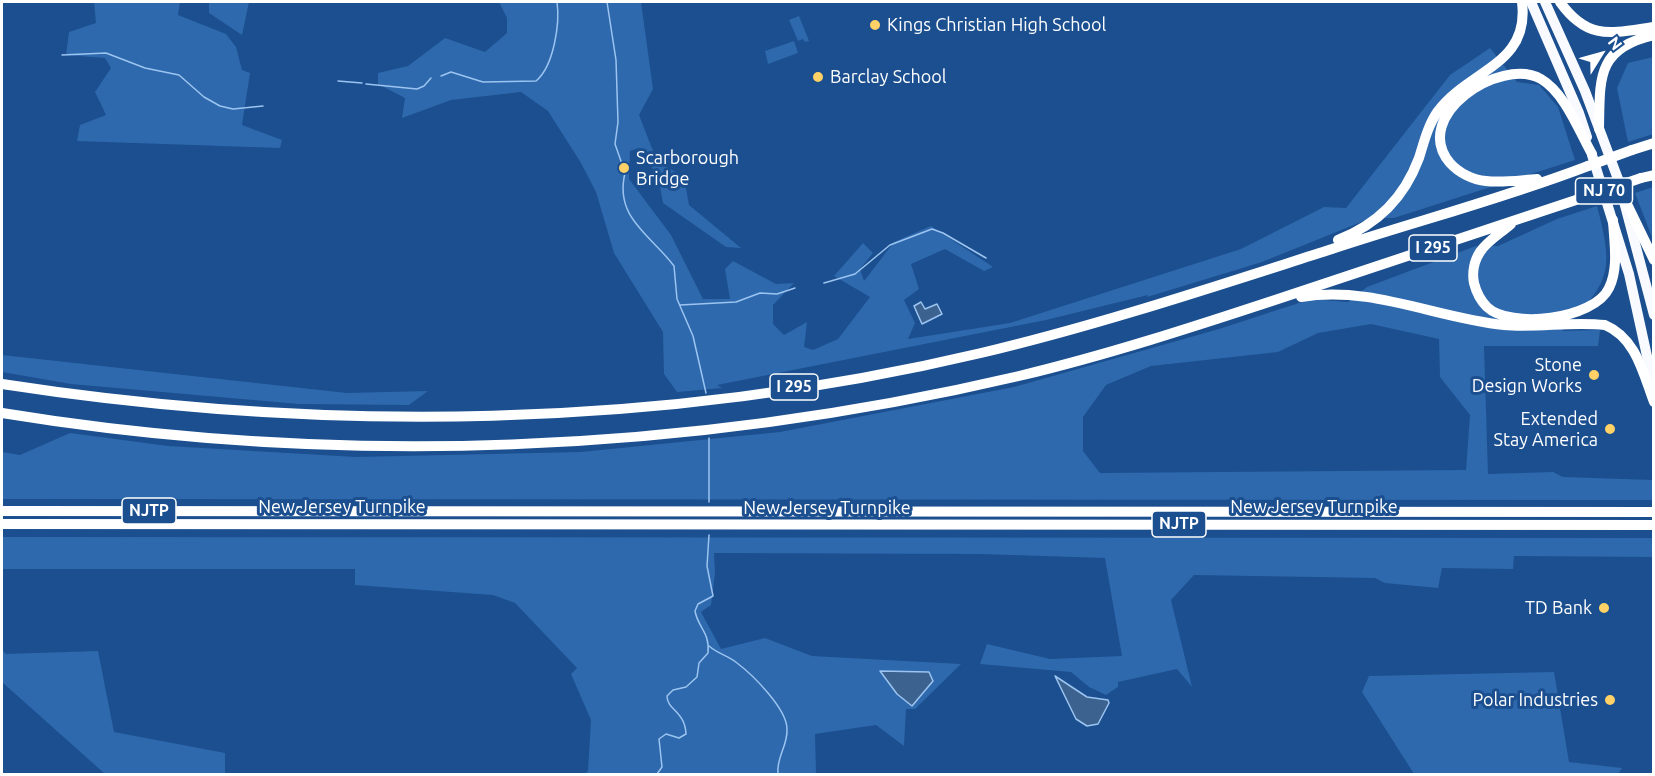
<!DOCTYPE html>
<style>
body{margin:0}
#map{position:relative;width:1655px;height:776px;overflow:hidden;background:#1b4f8f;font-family:Ubuntu,sans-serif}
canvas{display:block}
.frame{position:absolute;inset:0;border:3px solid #fff;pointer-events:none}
.north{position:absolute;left:1571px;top:24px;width:60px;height:60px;-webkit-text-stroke:4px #1b4f8f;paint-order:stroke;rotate:53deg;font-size:16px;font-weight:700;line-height:24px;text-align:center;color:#fff}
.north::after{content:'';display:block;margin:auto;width:21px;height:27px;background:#fff;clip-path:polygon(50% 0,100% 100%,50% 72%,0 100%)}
</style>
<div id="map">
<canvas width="1655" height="776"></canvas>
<div class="frame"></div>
<div class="north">N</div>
</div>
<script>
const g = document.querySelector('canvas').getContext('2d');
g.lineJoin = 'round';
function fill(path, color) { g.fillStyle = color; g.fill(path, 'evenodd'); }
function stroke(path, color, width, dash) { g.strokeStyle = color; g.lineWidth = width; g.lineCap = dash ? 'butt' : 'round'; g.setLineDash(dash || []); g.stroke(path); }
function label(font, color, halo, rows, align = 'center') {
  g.font = font + ' Ubuntu,sans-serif'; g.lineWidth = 6; g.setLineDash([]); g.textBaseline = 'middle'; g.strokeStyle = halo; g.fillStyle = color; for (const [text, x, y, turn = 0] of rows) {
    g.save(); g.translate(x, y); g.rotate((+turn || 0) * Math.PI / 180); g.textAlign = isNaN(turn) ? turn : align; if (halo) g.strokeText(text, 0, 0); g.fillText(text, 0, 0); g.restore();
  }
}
fill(new Path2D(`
 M94 2H180L178 15 226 34 236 47 242 70 250 73 242 125 282 140 280 148 77 141 80 125 106 115 95 92 111 68 105 58 66 55 69 32 96 23Z
 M209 2H249L242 35 209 13Z
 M499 2H641L653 89 639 115 657 161 684 177 689 205 741 248 726 247 663 203 658 176 639 148 630 151 629 179 671 235 703 299H730L725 269 733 261 776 284 794 283 773 305V324L784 335 807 322 804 347 813 350 838 339 870 297 834 276 863 243 873 253 860 269 864 281 894 242 931 226 993 267 984 271 945 249 911 264 919 289 904 300 915 323 908 339 1010 323 1241 249 1324 207 1346 208 1450 75 1490 48 1517 82 1539 85 1558 107 1575 160 1394 218H1371L1262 262 1147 297 1148 295 1046 320 717 385 722 388 677 392 664 374 663 332 614 253 596 192 581 163 548 111 521 92 451 100 402 118 405 98 378 84V73L408 66 445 38 485 52 507 33V18Z
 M799 16 809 41 805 42 803 39 798 41 789 20Z
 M794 41 798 53 768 64 765 51Z
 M1653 57V134L1628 142 1617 88 1628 63Z
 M1653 187H1654L1653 240 1635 193Z
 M1597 206C1615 274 1609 282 1562 331L1600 330 1598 346H1484L1488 474 1553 472 1563 477 1653 480 1654 500 2 499V452L20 455 70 433 168 446 356 457 581 452 780 432 1014 387 1219 329 1311 299 1348 302 1367 287 1476 246H1498L1557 219ZM1371 324 1439 339 1440 377 1470 415 1466 470 1100 473 1083 451V417L1106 385 1151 366 1278 352 1318 333Z
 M2 355 347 393 428 391 409 405 299 404 71 384 2 372Z
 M2 537 1654 538 1653 557 1514 556 1513 569 1442 568 1438 588 1385 583 1375 578 1194 575 1171 600 1192 687 1177 669 1118 682V687L1106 695 1089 687 1071 672 980 664 987 644 1050 659 1122 656 1105 558 981 554 714 553 715 573 711 605 701 612 721 649 765 638 812 656 961 664 915 709H906L904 746 876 725 815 734 816 774H585L588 771 591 720 571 674 577 668 515 603 493 595 355 585V569H3L2 576Z
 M2 650 6 654 98 651 114 732 225 753V774H105L2 682Z
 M1554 672 1569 762 1622 768 1618 774H1414L1362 692 1369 676Z`), '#2e69ad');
const water = new Path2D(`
 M921 302 925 309 937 304 942 314 922 324 914 306Z
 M880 671 929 672 933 681 912 706 897 694Z
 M1055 676 1087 697 1108 700 1109 703 1098 724 1087 726 1076 719Z`);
fill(water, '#3c6290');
stroke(water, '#9cc4f0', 1.5);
stroke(new Path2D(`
 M607 2 616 60 618 122 615 144 622 164
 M62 55 106 53 145 68 179 75 204 97 220 106 233 109 263 106
 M441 76 451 72 483 82 536 81C554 66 560 23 557 2
 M338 81 362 83
 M366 84 417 89 424 86 431 78
 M625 173C614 218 651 235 674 266L677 299 693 336 706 393
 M824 283 855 274 890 245 932 229 943 233 986 258
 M680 305 736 302 760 293 777 294 795 288
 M709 438V502
 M709 646C718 654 729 656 737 663 753 675 787 709 787 729 788 746 776 757 778 774
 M657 774 662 767 659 739 666 734 679 738 686 734C685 711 667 710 667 696L673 690 686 687 697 677 699 663 708 653C710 632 698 628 695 611L698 604 713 596 707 566 709 535`), '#9cc4f0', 1.5);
stroke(new Path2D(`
 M1531 2 1579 113 1587 137
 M1545 2 1585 91 1618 179 1654 315
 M1592 155 1629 274 1654 388`), '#f8faff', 10);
stroke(new Path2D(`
 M1560 2C1588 41 1611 33 1654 27
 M1599 129C1600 79 1596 48 1654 35
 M1632 150 1654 143
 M1641 178 1654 175
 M1537 179C1521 180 1503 183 1486 181 1473 180 1459 173 1450 163 1410 116 1500 56 1541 79 1565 93 1579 131 1592 154
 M1625 200 1654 260
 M1511 224C1501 233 1487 241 1480 252 1474 261 1472 273 1474 283 1476 291 1481 301 1487 307 1510 329 1594 320 1609 288 1619 268 1614 242 1613 220
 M1338 240C1378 224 1404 198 1419 158 1424 142 1428 125 1438 111 1470 69 1530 65 1522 2
 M1301 297C1370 285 1436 318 1504 325 1538 328 1572 321 1605 325 1636 338 1643 373 1654 402
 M2 384C326 434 660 429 981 353 1099 325 1216 286 1332 249 1417 221 1505 198 1588 166
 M2 413C339 468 686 454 1019 376 1107 355 1193 327 1278 299 1385 264 1491 228 1597 193
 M2 511 1654 512
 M2 524 1654 525`), '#fff', 10);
stroke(new Path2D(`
 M1588 166 1632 150
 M1597 193 1641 178`), '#fff', 10);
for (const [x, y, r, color] of [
 [875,25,6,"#ffd166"],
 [818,77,6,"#ffd166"],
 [624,168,6,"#ffd166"],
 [1594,375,6,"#ffd166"],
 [1610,429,6,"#ffd166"],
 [1604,608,6,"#ffd166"],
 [1610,700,6,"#ffd166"]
]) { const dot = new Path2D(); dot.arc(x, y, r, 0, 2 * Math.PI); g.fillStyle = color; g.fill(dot); stroke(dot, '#1b4f8f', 2); }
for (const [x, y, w] of [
 [1604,191,57],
 [1433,248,48],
 [794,387,48],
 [149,511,54],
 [1179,524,54]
]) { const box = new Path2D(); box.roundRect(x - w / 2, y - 13, w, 26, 4.5); g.fillStyle = '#1b4f8f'; g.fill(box); stroke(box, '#fff', 1.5); }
label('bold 16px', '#fff', null, [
 ["NJ 70",1604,191],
 ["I 295",1433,248],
 ["I 295",794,387],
 ["NJTP",149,511],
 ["NJTP",1179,524]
]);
label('18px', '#fff', '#1b4f8f', [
 ["Kings Christian High School",887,25,"left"],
 ["Barclay School",830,77,"left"],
 ["Scarborough",636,158,"left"],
 ["Bridge",636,179,"left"],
 ["Stone",1582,365],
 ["Design Works",1582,386],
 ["Extended",1598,419],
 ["Stay America",1598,440],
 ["TD Bank",1592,608],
 ["Polar Industries",1598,700]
], 'right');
label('18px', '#fff', '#1b4f8f', [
 ["New Jersey Turnpike",342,507],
 ["New Jersey Turnpike",1314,507],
 ["New Jersey Turnpike",827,508]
]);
</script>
